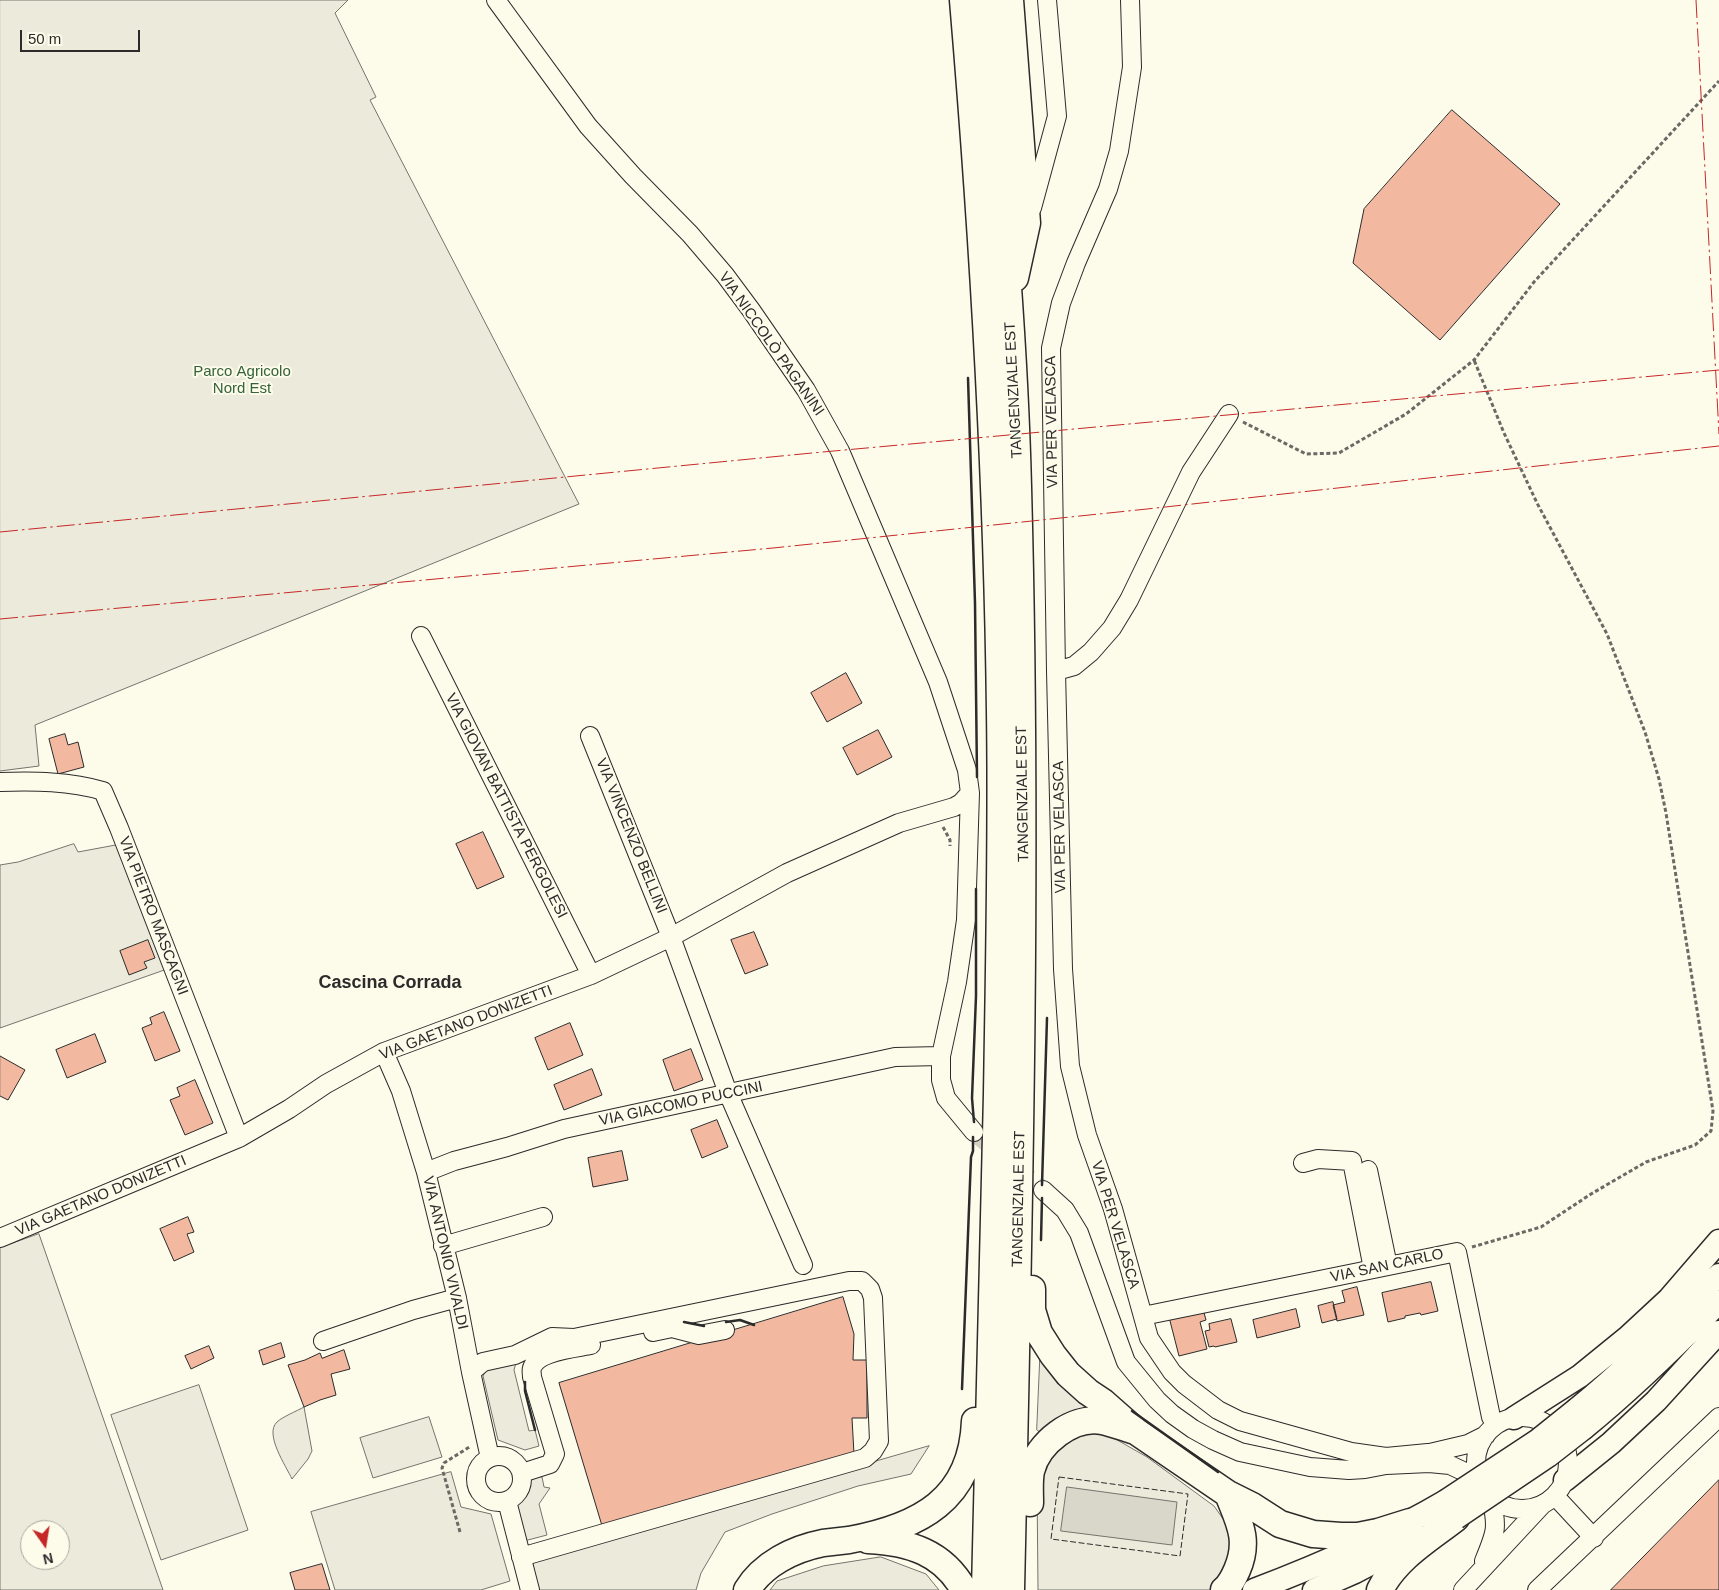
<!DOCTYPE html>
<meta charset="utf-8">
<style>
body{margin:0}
#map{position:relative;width:1719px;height:1590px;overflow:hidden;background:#fdfbea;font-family:Arial,sans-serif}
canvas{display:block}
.north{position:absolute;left:20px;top:1520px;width:50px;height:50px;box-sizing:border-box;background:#fdfbea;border:1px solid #a9a89e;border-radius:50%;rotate:167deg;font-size:14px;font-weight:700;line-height:20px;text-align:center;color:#2b2b2b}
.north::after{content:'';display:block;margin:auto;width:18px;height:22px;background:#c62828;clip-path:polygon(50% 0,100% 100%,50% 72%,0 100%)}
.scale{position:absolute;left:20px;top:30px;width:120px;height:22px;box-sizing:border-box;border:2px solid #2b2b2b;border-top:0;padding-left:6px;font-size:15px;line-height:18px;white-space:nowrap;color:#2b2b2b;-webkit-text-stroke:4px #fdfbea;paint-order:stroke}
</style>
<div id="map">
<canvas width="1719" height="1590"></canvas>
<div class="north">N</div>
<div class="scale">50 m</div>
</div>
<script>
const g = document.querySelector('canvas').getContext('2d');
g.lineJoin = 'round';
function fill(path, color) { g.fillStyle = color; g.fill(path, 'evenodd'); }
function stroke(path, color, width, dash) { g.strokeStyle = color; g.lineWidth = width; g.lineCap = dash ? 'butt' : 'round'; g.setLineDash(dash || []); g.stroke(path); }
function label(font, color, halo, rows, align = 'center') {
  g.font = font + ' Arial,sans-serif'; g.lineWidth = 4; g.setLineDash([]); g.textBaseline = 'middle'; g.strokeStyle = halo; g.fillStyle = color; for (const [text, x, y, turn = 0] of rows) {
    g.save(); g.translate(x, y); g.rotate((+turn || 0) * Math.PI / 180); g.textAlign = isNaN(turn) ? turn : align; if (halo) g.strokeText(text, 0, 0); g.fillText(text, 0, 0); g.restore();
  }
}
const green = new Path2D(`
 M0 0H348L335 13 376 97 370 100 579 504 35 725 39 766 0 771Z
 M74 844 78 852 121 844 170 968 0 1028V865L18 862Z
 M39 1234 163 1590H0V1248ZM30 1530H60V1560H30Z
 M517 1359 514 1370 529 1431 535 1430 539 1446 525 1450 498 1440 483 1376 486 1370Z
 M1040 1359 1063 1388 1087 1407 1098 1413 1041 1433 1037 1430Z
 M199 1385 248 1530 161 1560 111 1415Z
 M304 1407 312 1451 308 1459 292 1479C286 1466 264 1434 277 1422 282 1417 297 1411 304 1407Z
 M429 1417 442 1457 373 1478 360 1438Z
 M1091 1431 1112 1437 1147 1457 1214 1506 1226 1523 1234 1546 1217 1590H1038L1037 1483 1059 1442Z
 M929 1446 911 1474 858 1486 772 1514 725 1532 701 1573 696 1590H537L530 1561Z
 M537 1476 542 1477 544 1487 550 1488 539 1504 547 1535 524 1541 516 1503C519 1500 522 1497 525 1493 529 1485 528 1480 537 1476Z
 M881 1557 926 1574 939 1590H770L777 1581 823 1566Z`);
fill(green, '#ecebdb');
stroke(green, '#74746e', 1);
const parking = new Path2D(`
 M451 1472 461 1507 491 1514 510 1581 481 1590H335L311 1512Z`);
fill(parking, '#eceadb');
stroke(parking, '#74746e', 1);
const water = new Path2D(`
 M1067 1487 1177 1502 1172 1545 1061 1531Z`);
fill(water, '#d8d7c9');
stroke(water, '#74746e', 1);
const building = new Path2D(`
 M1452 110 1560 204 1440 340 1353 263 1364 209Z
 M846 673 862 703 827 722 811 693Z
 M878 730 892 757 857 775 843 748Z
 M65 734 68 745 78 742 84 767 58 774 49 739Z
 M483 832 504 877 477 889 456 844Z
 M754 932 768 965 745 974 731 940Z
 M148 940 155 958 144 962 147 968 129 975 120 951Z
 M164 1012 180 1051 155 1061 142 1028 152 1024 150 1018Z
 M570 1023 583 1055 548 1070 535 1038Z
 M95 1034 106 1062 67 1078 56 1050Z
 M691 1049 703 1080 674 1091 663 1060Z
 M0 1056 25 1070 8 1100 0 1096Z
 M592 1069 602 1095 564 1110 554 1085Z
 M195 1080 213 1123 185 1135 170 1100 180 1096 177 1088Z
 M717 1120 728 1147 702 1158 691 1130Z
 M622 1151 628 1180 593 1187 588 1158Z
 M188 1217 194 1232 187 1234 194 1252 174 1261 160 1229Z
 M1431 1282 1438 1311 1421 1315 1420 1313 1405 1316V1318L1388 1322 1382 1293Z
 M1357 1287 1364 1315 1337 1321 1333 1305 1345 1302 1342 1291Z
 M843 1297 854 1334 853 1360H867V1418H852L854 1454 603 1529 559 1383Z
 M1333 1302 1337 1319 1322 1323 1318 1306Z
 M1203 1309 1206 1320 1200 1322 1207 1349 1179 1356 1169 1317Z
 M1296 1309 1300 1327 1257 1338 1253 1320Z
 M1231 1319 1237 1342 1215 1347 1214 1346 1209 1347 1205 1331 1210 1330 1209 1324Z
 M281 1343 285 1357 263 1365 259 1351Z
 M209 1346 214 1358 191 1369 185 1356Z
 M344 1350 350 1369 331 1374 336 1395 320 1400 304 1407 288 1365 305 1360 320 1353 322 1358Z
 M1719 1480V1590H1611Z
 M322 1564 330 1590H295L290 1573Z`);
fill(building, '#f2b8a0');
stroke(building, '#2b2b2b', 1);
stroke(new Path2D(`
 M974 1132 1043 1190`), '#d3d1c4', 18, [18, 9]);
const minor = new Path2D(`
 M496 0 588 126 633 176 690 234 725 275 751 310 806 390 840 451 938 682 967 770 970 793 966 920 957 982 941 1056V1080L946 1098 974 1132
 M1130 0 1132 67 1119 151 1108 189 1076 263 1061 303 1051 348 1056 671 1063 969 1070 1066 1087 1135 1113 1209 1149 1338 1172 1372 1184 1384 1218 1410 1240 1421 1351 1452 1386 1457 1428 1453
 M1032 208 1057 116 1047 0
 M421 636 591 975
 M1056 671 1074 666 1091 652 1112 628 1129 600 1191 472 1229 414
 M590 736 671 937 728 1093 803 1265
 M0 782C34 781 70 781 103 791L119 828 239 1138
 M384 1052 401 1091 426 1172 457 1298 471 1372 490 1458
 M1303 1163 1318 1159 1352 1161 1373 1269
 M1368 1170 1388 1266
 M426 1172 454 1161 507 1147 564 1129 895 1057 941 1056
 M1043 1190 1065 1210 1079 1233 1126 1362 1157 1400 1172 1414 1193 1429 1213 1440 1240 1452 1310 1467 1349 1470 1365 1469 1386 1465 1429 1463 1450 1465 1467 1473 1483 1488
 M0 1238 239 1138 289 1109 326 1084 384 1052 591 975 671 937 787 873 899 823 954 807 961 803 970 793
 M443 1246 543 1217
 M1143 1316 1457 1252 1491 1417 1496 1425
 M653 1332 672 1328 699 1335 725 1330
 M323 1341 413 1310 457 1298
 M471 1372 483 1362 515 1355 552 1337 574 1338 849 1281H862L870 1289 873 1298 879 1441 873 1451 865 1458 521 1557
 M1476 1463a46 46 0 1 1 92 0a46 46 0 1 1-92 0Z
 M1417 1456 1468 1444 1486 1435
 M476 1479a23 23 0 1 1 46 0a23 23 0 1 1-46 0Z
 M522 1473 550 1464 555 1454 532 1377C532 1374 531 1371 532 1368 537 1351 576 1348 591 1345
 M1555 1496 1594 1538
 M507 1501 530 1590
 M1484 1561C1496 1532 1498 1528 1491 1497
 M1463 1590 1543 1504
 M1537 1590 1719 1417`);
const major = new Path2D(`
 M1577 1409C1628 1368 1673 1321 1719 1275
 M1514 1418 1580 1376 1628 1337 1669 1299 1719 1241
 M1584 1428C1632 1389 1676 1346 1719 1302
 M1565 1480 1611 1443 1656 1401 1719 1332
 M1254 1590C1320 1565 1385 1537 1446 1501
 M1314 1590 1355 1572 1414 1541`);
const highway = new Path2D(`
 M963 0C983 236 997 473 1000 711 1002 838 999 966 997 1094 993 1260 989 1425 985 1590
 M984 0C998 162 1014 324 1018 487 1028 854 1019 1222 1011 1590
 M1010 0 1027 223 1015 278
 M1032 1289V1310L1039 1333 1053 1355 1068 1374 1088 1392 1103 1402 1137 1432 1228 1494 1252 1506 1280 1524 1313 1534 1341 1536H1358L1378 1532 1410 1522
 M1030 1503C1030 1492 1029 1481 1031 1471 1038 1443 1072 1416 1102 1421 1112 1423 1122 1427 1132 1430
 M868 1540C909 1542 943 1552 964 1590
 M747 1590C763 1564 793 1549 823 1543 831 1542 840 1541 849 1540 919 1527 972 1500 975 1421
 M1224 1590C1230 1585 1234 1577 1237 1570 1250 1540 1239 1522 1228 1494
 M1380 1590C1396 1558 1429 1539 1456 1518`);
stroke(minor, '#2b2b2b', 20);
stroke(major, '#2b2b2b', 25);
stroke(highway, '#2b2b2b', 29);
stroke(new Path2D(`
 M1243 422 1306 454 1339 453 1406 414 1474 360 1534 282 1719 81
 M943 827 950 840V846
 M1472 1247 1541 1227 1591 1194 1646 1162 1695 1145 1711 1131 1713 1111 1666 813 1659 779 1645 732 1607 634 1537 503 1504 433 1474 360
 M460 1532 442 1468 444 1463 471 1446`), '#6a6964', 3, [4, 2.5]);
stroke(minor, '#fdfbea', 18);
stroke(major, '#fdfbea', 22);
stroke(highway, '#fdfbea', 26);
const majorBridge = new Path2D(`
 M1446 1501 1537 1441 1577 1409
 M1456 1518 1548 1456 1584 1428`);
stroke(majorBridge, '#2b2b2b', 25, []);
stroke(majorBridge, '#fdfbea', 22);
stroke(new Path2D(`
 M1059 1477 1188 1494 1180 1556 1051 1539Z`), '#2b2b2b', 1, [6, 2.5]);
stroke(new Path2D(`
 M968 378 975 603 977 777
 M974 1122 972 1098 976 996V889
 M1042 1185 1047 1018
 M1041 1240 1042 1198
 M684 1322 704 1326
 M726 1322 740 1320 754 1325
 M525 1382V1391L535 1430
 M962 1389 971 1157 973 1151V1137
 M1132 1411 1218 1472`), '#2b2b2b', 2.5);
stroke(new Path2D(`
 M1696 0 1719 434
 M0 532 812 453 1719 370
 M0 619 773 548 1147 509 1719 446`), '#c62828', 1, [18, 4, 2.5, 4]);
label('15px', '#2b2b2b', '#fdfbea', [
 ["VIA NICCOLÒ PAGANINI",771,344,55],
 ["TANGENZIALE EST",1014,390,-93],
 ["VIA PER VELASCA",1052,422,-91],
 ["TANGENZIALE EST",1023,794,-91],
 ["VIA GIOVAN BATTISTA PERGOLESI",506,806,63],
 ["VIA PER VELASCA",1060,827,-91],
 ["VIA VINCENZO BELLINI",631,836,68],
 ["VIA PIETRO MASCAGNI",153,916,69],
 ["VIA GAETANO DONIZETTI",466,1023,-21],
 ["VIA GIACOMO PUCCINI",681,1104,-12],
 ["VIA GAETANO DONIZETTI",101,1196,-23],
 ["TANGENZIALE EST",1019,1199,-89],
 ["VIA PER VELASCA",1115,1225,73],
 ["VIA ANTONIO VIVALDI",445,1253,77],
 ["VIA SAN CARLO",1387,1266,-12]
]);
label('15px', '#34623c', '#fdfbea', [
 ["Parco Agricolo",242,372],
 ["Nord Est",242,389]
]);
label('bold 18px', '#2b2b2b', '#fdfbea', [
 ["Cascina Corrada",390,983]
]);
</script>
